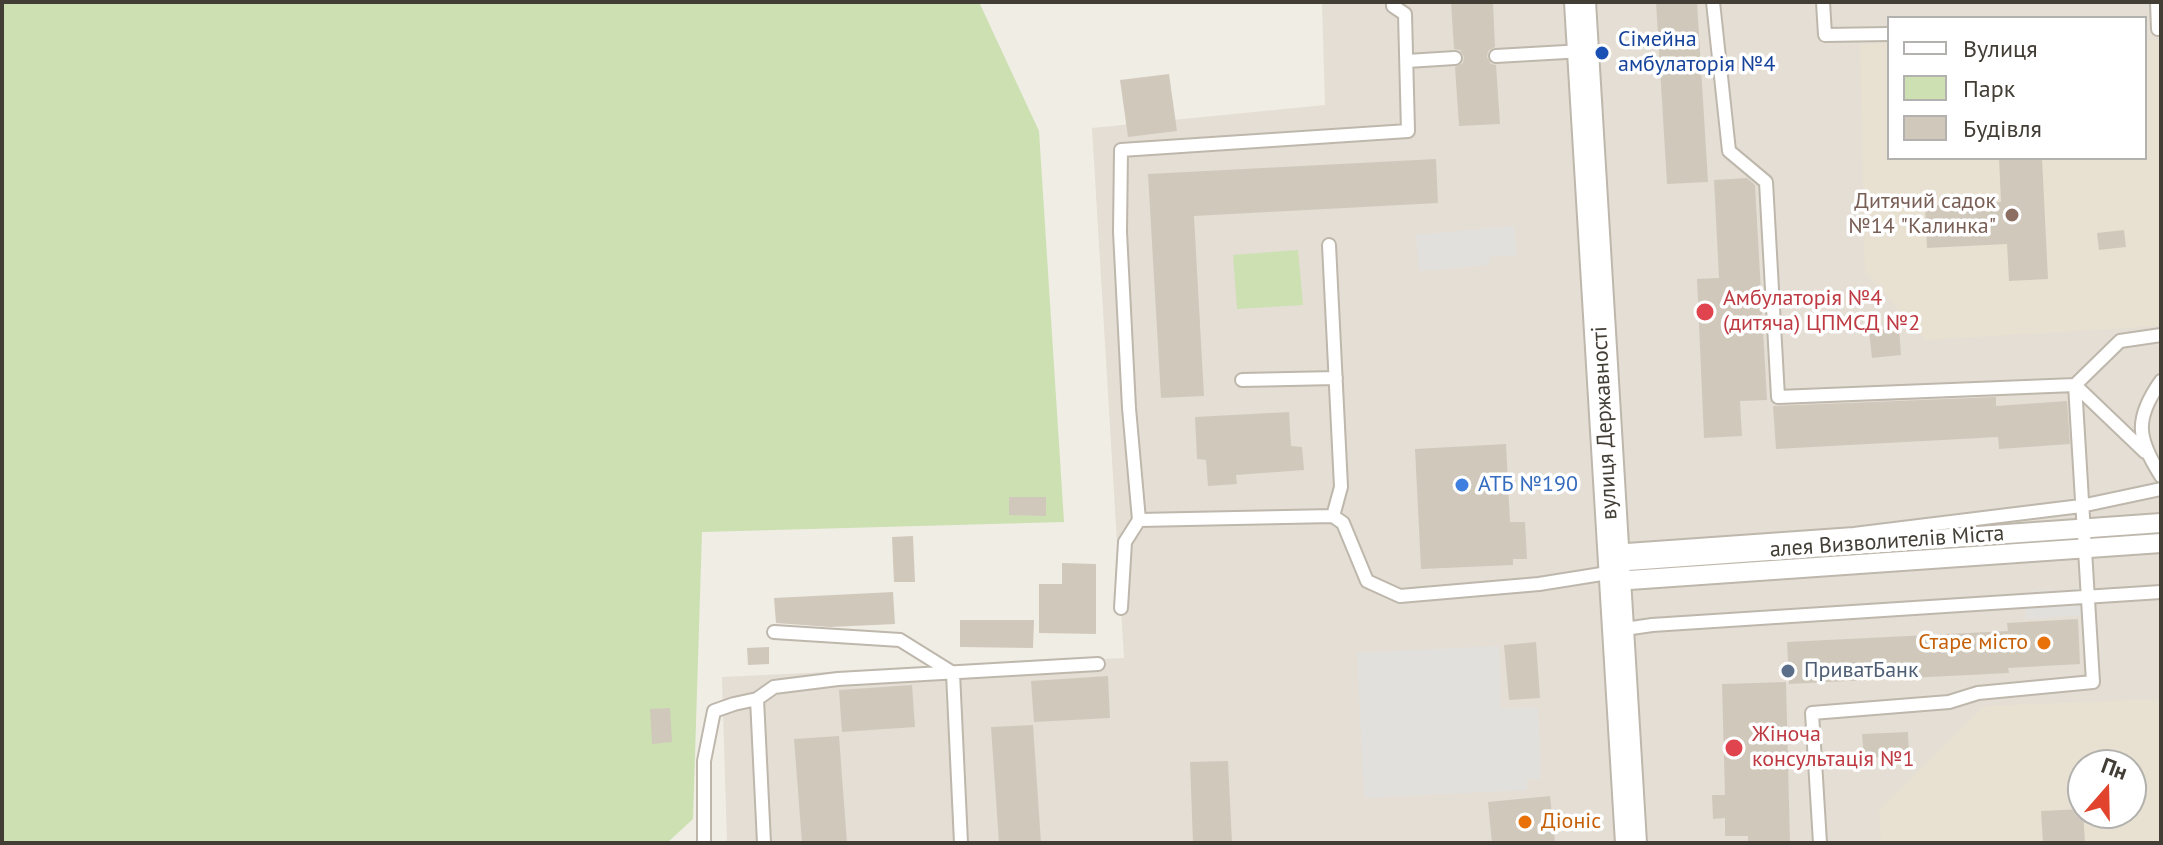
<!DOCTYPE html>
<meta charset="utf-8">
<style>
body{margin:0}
#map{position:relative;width:2163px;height:845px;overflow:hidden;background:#f0ede5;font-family:"PT Sans",sans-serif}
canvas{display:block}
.frame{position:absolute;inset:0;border:4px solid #423d35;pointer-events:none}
.legend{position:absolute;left:1887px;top:16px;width:260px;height:144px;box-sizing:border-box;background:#fff;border:2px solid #b3b1ae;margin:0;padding:10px 14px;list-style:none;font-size:24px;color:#423d35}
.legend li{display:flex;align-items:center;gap:16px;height:40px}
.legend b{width:40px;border:2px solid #b3b1ae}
.north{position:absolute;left:2067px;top:749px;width:80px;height:80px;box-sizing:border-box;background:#fff;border:2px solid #b3b1ae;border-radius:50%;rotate:20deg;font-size:22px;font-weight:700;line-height:32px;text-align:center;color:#423d35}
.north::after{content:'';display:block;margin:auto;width:28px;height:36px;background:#e1432c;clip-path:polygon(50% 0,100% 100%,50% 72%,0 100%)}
</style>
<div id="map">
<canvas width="2163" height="845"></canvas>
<div class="frame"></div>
<ul class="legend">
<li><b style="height:10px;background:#fff"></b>Вулиця</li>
<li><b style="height:22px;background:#cce0b2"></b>Парк</li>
<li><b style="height:22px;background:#d1c8bc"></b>Будівля</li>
</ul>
<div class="north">Пн</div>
</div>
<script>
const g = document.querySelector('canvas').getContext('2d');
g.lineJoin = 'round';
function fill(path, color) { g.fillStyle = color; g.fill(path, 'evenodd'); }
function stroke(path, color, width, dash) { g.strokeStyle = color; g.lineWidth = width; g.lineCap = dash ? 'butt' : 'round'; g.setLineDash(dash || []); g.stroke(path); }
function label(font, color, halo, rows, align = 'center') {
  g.font = font + ' "PT Sans",sans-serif'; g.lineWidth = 7; g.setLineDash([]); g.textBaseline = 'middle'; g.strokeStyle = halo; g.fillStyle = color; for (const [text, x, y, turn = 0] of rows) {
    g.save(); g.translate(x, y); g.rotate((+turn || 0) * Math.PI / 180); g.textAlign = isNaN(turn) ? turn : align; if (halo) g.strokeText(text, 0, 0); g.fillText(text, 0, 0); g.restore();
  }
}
fill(new Path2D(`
 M1322 2H2161V843H727L722 677 1124 658 1092 128 1325 105ZM1889 18H2145V158H1889ZM2083 765H2131V813H2083Z`), '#e4ded4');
fill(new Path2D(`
 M2145 40H2161V326L1925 340 1865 272 1860 44 1889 43V158H2145Z
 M2161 699V843H1881L1879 810 1984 706ZM2083 765H2131V813H2083Z`), '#e8e1d1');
fill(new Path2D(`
 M2 2H979L1039 131 1064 522 702 532 693 819 667 843H2Z
 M1298 250 1303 305 1237 309 1233 255Z`), '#cce0b2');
fill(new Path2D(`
 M1514 226 1517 255 1489 257V265L1419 271 1416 235Z
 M2082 588 2084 615 2026 619 2024 592Z
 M1499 646 1501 709 1538 707 1541 779H1527V790L1364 798 1357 653Z`), '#e2e0dd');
fill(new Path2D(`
 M1451 2H1493L1495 47 1488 51 1487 57 1491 64 1496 65 1500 124 1459 126 1455 67 1463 63 1464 57 1460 50 1454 49Z
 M1656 2H1697L1708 182 1667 184Z
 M1169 74 1177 131 1128 137 1120 80Z
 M1999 158H2042L2048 279 2009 281 2007 244 1927 248 1925 206 2001 202Z
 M1436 159 1438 203 1194 216 1204 396 1161 398 1148 174Z
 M1747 178 1755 185 1767 400 1740 401 1742 436 1704 438 1697 279 1719 278 1714 180Z
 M2124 230 2126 247 2099 250 2097 233Z
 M1899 328 1901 355 1872 358 1869 330Z
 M1996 397V406L2067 401 2070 444 1999 449 1998 437 1776 449 1773 406Z
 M1289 412 1291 446 1302 447 1304 470 1236 475 1237 484 1208 486 1206 460 1197 459 1195 417Z
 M1506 444 1510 522H1525L1527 559H1513V565L1421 569 1415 449Z
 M1009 497H1046V516L1009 515Z
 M913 536 915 582H894L892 537Z
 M1062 563 1096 564V634L1039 633V584H1062Z
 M893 592 895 624 830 627 776 623 774 598Z
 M2078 619 2080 664 2008 668 2009 673 1789 684 1787 642 2008 631 2007 623Z
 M960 620H1034L1033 648 960 647Z
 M1536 642 1540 698 1509 700 1504 645Z
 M769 647V664L748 665 747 648Z
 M1108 676 1110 718 1034 722 1031 681Z
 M1786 682 1790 843H1748V836H1725V818L1713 819 1712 795H1725L1722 684Z
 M912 685 915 727 842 732 839 690Z
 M670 708 672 742 652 744 650 709Z
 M1033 725 1041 843H999L991 727Z
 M1908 732 1909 755 1864 758 1862 734Z
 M839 736 847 843H802L794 739Z
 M1228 761 1232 843H1193L1190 762Z
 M1550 796 1555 841 1492 843 1488 802Z
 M2083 809 2085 843H2043L2041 811Z`), '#d1c8bc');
const service = new Path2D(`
 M1713 2 1729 151 1766 182 1778 397 2075 385 2120 341 2161 335
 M1823 2 1825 35 1889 34
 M2157 2 2158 29
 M1496 56 1583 51
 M1407 61 1455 58
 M1329 245 1341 487 1333 516
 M1242 380 1336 378
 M2161 381C2134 419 2137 438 2161 476
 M2075 385 2145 452
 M1139 520 1333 516 1343 523 1367 581 1400 596 1539 584 1614 572
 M1613 551 1854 534 2081 506 2161 489
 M1121 608 1125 542 1139 520 1129 408 1120 232 1121 150 1408 131 1405 14 1393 6V2
 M1618 630 1652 625 2161 592
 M774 632 900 640 953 673 961 843
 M704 843V761L714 711 734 704 757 699
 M764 843 757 699 774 687 838 679 1098 664
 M1820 843 1812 713 1949 702 1978 693 2093 682 2075 385`);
const pedestrian = new Path2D(`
 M1614 562 2161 523
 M1615 581 2161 543`);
const tertiary = new Path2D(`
 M1580 2 1631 843`);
stroke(service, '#beb7ac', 16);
stroke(pedestrian, '#beb7ac', 22);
stroke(tertiary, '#beb7ac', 34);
stroke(service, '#fff', 12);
stroke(pedestrian, '#fff', 18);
stroke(tertiary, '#fff', 30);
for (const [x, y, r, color] of [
 [1602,53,8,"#1a4fb4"],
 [2012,215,8,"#8d6e63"],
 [1705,312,10,"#e0444e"],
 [1462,485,8,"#3f7fe0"],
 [2044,643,8,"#e8710a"],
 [1788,671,8,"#5c6f8a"],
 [1734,748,10,"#e0444e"],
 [1525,822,8,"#e8710a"]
]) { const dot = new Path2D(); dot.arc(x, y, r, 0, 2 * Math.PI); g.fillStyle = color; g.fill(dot); stroke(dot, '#fff', 3); }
label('22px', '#164399', '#fff', [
 ["Сімейна",1618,40],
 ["амбулаторія №4",1618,65]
], 'left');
label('22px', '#785e54', '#fff', [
 ["Дитячий садок",1996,202],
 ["№14 \"Калинка\"",1996,227]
], 'right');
label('22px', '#be3a42', '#fff', [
 ["Амбулаторія №4",1723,299],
 ["(дитяча) ЦПМСД №2",1723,324],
 ["Жіноча",1752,735],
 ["консультація №1",1752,760]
], 'left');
label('22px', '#423d35', '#fff', [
 ["вулиця Державності",1605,423,-93],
 ["алея Визволителів Міста",1887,542,-4]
]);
label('22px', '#366cbe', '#fff', [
 ["АТБ №190",1478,485]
], 'left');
label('22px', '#c56008', '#fff', [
 ["Старе місто",2028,643],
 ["Діоніс",1541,822,"left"]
], 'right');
label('22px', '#4e5e75', '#fff', [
 ["ПриватБанк",1804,671]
], 'left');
</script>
